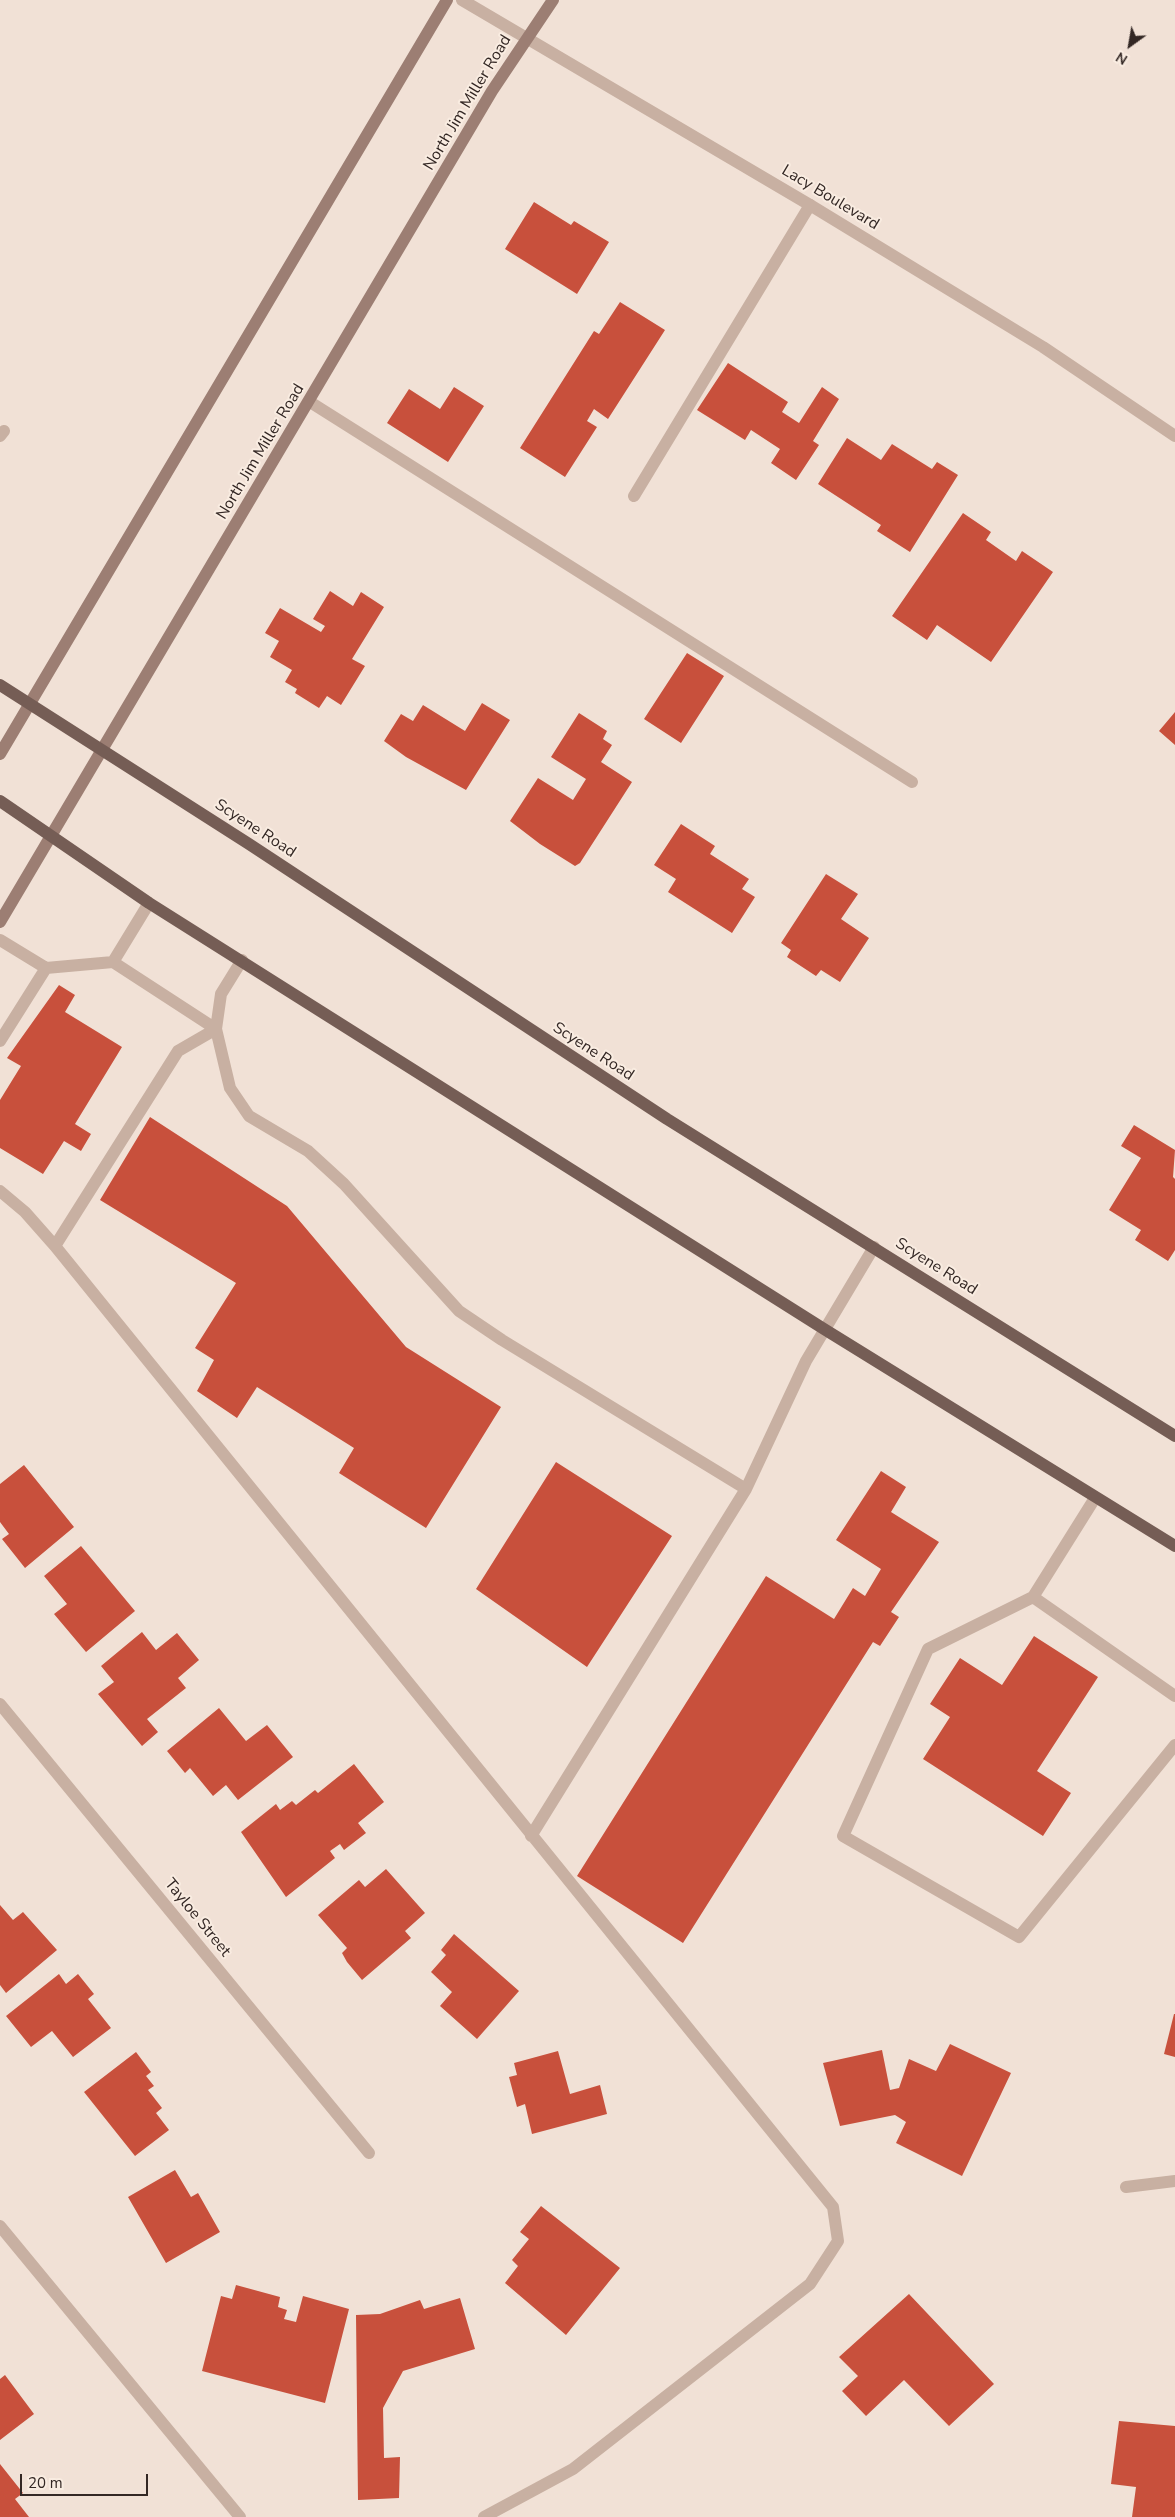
<!DOCTYPE html>
<style>
body{margin:0}
#map{position:relative;width:1175px;height:2517px;overflow:hidden;background:#f1e1d6;font-family:"Nunito Sans",sans-serif}
canvas{display:block}
.north{position:absolute;left:1105px;top:20px;width:50px;height:50px;-webkit-text-stroke:4px #f9ece1;paint-order:stroke;rotate:212deg;font-size:14px;font-weight:700;line-height:20px;text-align:center;color:#332724}
.north::after{content:'';display:block;margin:auto;width:18px;height:22px;background:#332724;clip-path:polygon(50% 0,100% 100%,50% 72%,0 100%)}
.scale{position:absolute;left:20px;top:2474px;width:128px;height:22px;box-sizing:border-box;border:2px solid #332724;border-top:0;padding-left:6px;font-size:15px;line-height:18px;white-space:nowrap;color:#332724;-webkit-text-stroke:4px #f9ece1;paint-order:stroke}
</style>
<div id="map">
<canvas width="1175" height="2517"></canvas>
<div class="north">N</div>
<div class="scale">20 m</div>
</div>
<script>
const g = document.querySelector('canvas').getContext('2d');
g.lineJoin = 'round';
function fill(path, color) { g.fillStyle = color; g.fill(path, 'evenodd'); }
function stroke(path, color, width, dash) { g.strokeStyle = color; g.lineWidth = width; g.lineCap = dash ? 'butt' : 'round'; g.setLineDash(dash || []); g.stroke(path); }
function label(font, color, halo, rows, align = 'center') {
  g.font = font + ' "Nunito Sans",sans-serif'; g.lineWidth = 4; g.setLineDash([]); g.textBaseline = 'middle'; g.strokeStyle = halo; g.fillStyle = color; for (const [text, x, y, turn = 0] of rows) {
    g.save(); g.translate(x, y); g.rotate((+turn || 0) * Math.PI / 180); g.textAlign = isNaN(turn) ? turn : align; if (halo) g.strokeText(text, 0, 0); g.fillText(text, 0, 0); g.restore();
  }
}
fill(new Path2D(`
 M534 202 571 225 574 221 609 242 577 294 505 249Z
 M620 302 665 330 608 419 594 409 587 421 597 427 565 477 520 448 594 331 599 334Z
 M728 363 788 402 782 412 799 423 822 387 839 399 813 441 819 445 796 480 771 463 780 449 751 430 745 440 697 410Z
 M454 387 484 406 448 462 387 423 409 389 440 409Z
 M847 438 881 460 892 444 932 469 937 462 958 475 910 552 877 531 881 525 818 484Z
 M963 513 991 532 986 540 1016 561 1022 551 1053 572 991 662 937 625 927 640 892 616Z
 M330 591 353 606 361 592 384 607 352 659 365 666 341 705 327 696 319 708 295 693 297 689 285 682 292 670 270 657 279 641 265 633 280 608 321 632 325 626 313 619Z
 M687 653 724 676 681 743 644 719Z
 M482 703 510 720 466 790 406 757 384 741 401 714 413 721 423 705 465 731Z
 M1175 712V745L1159 731Z
 M579 713 607 731 603 739 612 745 601 762 632 782 580 863 575 866 540 844 510 821 538 778 573 800 586 779 551 757Z
 M681 824 715 846 710 854 749 879 742 889 755 897 732 933 668 892 676 879 654 865Z
 M826 874 858 894 841 919 869 938 840 982 821 970 816 976 787 957 791 950 781 943Z
 M59 985 75 995 65 1012 122 1047 75 1124 91 1134 81 1151 64 1141 43 1174 0 1148V1100L21 1066 7 1058Z
 M150 1117 287 1206 406 1347 501 1407 426 1528 339 1473 354 1448 257 1387 237 1418 197 1391 214 1360 195 1348 236 1283 100 1200Z
 M1134 1125 1175 1150 1173 1177 1175 1179V1250L1168 1261 1135 1240 1141 1230 1109 1210 1141 1158 1121 1146Z
 M556 1462 672 1536 587 1667 476 1589Z
 M24 1465 74 1527 25 1568 2 1539 9 1534 0 1522V1484Z
 M881 1471 906 1487 891 1512 939 1542 891 1612 899 1617 880 1646 873 1642 683 1943 577 1876 766 1576 834 1619 853 1588 865 1596 881 1569 836 1540Z
 M81 1546 135 1611 86 1652 54 1614 67 1604 44 1576Z
 M142 1632 156 1650 177 1633 199 1660 178 1678 186 1688 147 1719 158 1732 142 1746 98 1694 114 1682 101 1666Z
 M1034 1636 1098 1677 1037 1771 1071 1793 1043 1836 923 1759 950 1717 930 1704 960 1658 1002 1685Z
 M219 1708 246 1741 267 1725 293 1757 238 1800 226 1785 213 1796 190 1768 185 1773 167 1751Z
 M354 1764 384 1802 358 1823 366 1833 344 1850 340 1844 330 1851 335 1858 286 1897 241 1832 276 1804 280 1810 292 1801 296 1805 315 1790 318 1793Z
 M386 1869 425 1913 405 1931 411 1938 362 1980 347 1962 342 1953 347 1948 318 1915 359 1880 365 1887Z
 M0 1905 13 1920 23 1912 57 1950 6 1993 0 1985Z
 M454 1934 519 1991 477 2039 440 2006 452 1992 431 1972 446 1955 441 1950Z
 M59 1974 66 1984 78 1974 94 1994 88 1999 111 2028 73 2057 52 2031 31 2047 6 2016Z
 M1174 2014H1175V2057L1164 2054Z
 M950 2044 1011 2073 962 2176 896 2143 906 2122 895 2115 840 2126 823 2063 882 2050 890 2090 899 2088 909 2059 936 2071Z
 M558 2051 570 2094 600 2085 607 2114 532 2134 525 2104 517 2107 509 2077 517 2075 514 2063Z
 M136 2052 151 2072 146 2076 154 2086 148 2090 162 2108 156 2113 169 2130 135 2156 84 2092Z
 M175 2170 191 2197 198 2193 220 2232 166 2263 128 2197Z
 M541 2206 620 2268 566 2335 505 2283 518 2266 512 2260 529 2239 520 2232Z
 M236 2285 280 2297 278 2307 287 2310 284 2319 296 2322 303 2296 349 2309 325 2403 202 2371 221 2296 232 2299Z
 M909 2294 994 2384 949 2426 904 2380 866 2416 842 2391 858 2376 839 2357Z
 M460 2298 475 2349 403 2371 383 2408 384 2458 400 2457 399 2498 358 2500 356 2315 380 2314 420 2300 424 2309Z
 M5 2375 34 2414 0 2440V2379Z
 M1119 2421 1175 2426V2517H1132L1136 2487 1111 2484Z
 M0 2464 23 2493 15 2499 29 2517H0Z`), '#c8503c');
stroke(new Path2D(`
 M310 402 912 782
 M0 436 4 431
 M634 496 810 205
 M0 940 46 968 113 962
 M242 960 221 994 216 1029 230 1088 249 1116 308 1151 344 1184 459 1311 502 1340 746 1489
 M0 1041 46 968
 M0 1191 25 1212 55 1246 833 2207 838 2241 810 2284 573 2469 484 2517
 M55 1246 178 1051 216 1029 113 962 149 903
 M1095 1498 1033 1597 1175 1696
 M1033 1597 928 1649 843 1836 1019 1937 1175 1745
 M531 1836 746 1489 806 1361 874 1247
 M0 2226 240 2517`), '#c8b0a2', 12);
stroke(new Path2D(`
 M462 0 810 205 1043 347 1175 436
 M0 1704 369 2153
 M1126 2187 1175 2181`), '#c8b0a2', 12);
stroke(new Path2D(`
 M0 754 447 0
 M0 922 492 91 553 0`), '#9c7e73', 12);
stroke(new Path2D(`
 M0 685 249 844 667 1119 1175 1436
 M0 801 149 903 824 1329 1175 1546`), '#755d55', 12);
label('16px', '#332724', '#f9ece1', [
 ["North Jim Miller Road",468,103,-59],
 ["Lacy Boulevard",830,198,31],
 ["North Jim Miller Road",261,452,-59],
 ["Scyene Road",255,829,33],
 ["Scyene Road",593,1052,33],
 ["Scyene Road",936,1267,32],
 ["Tayloe Street",197,1918,51]
]);
</script>
